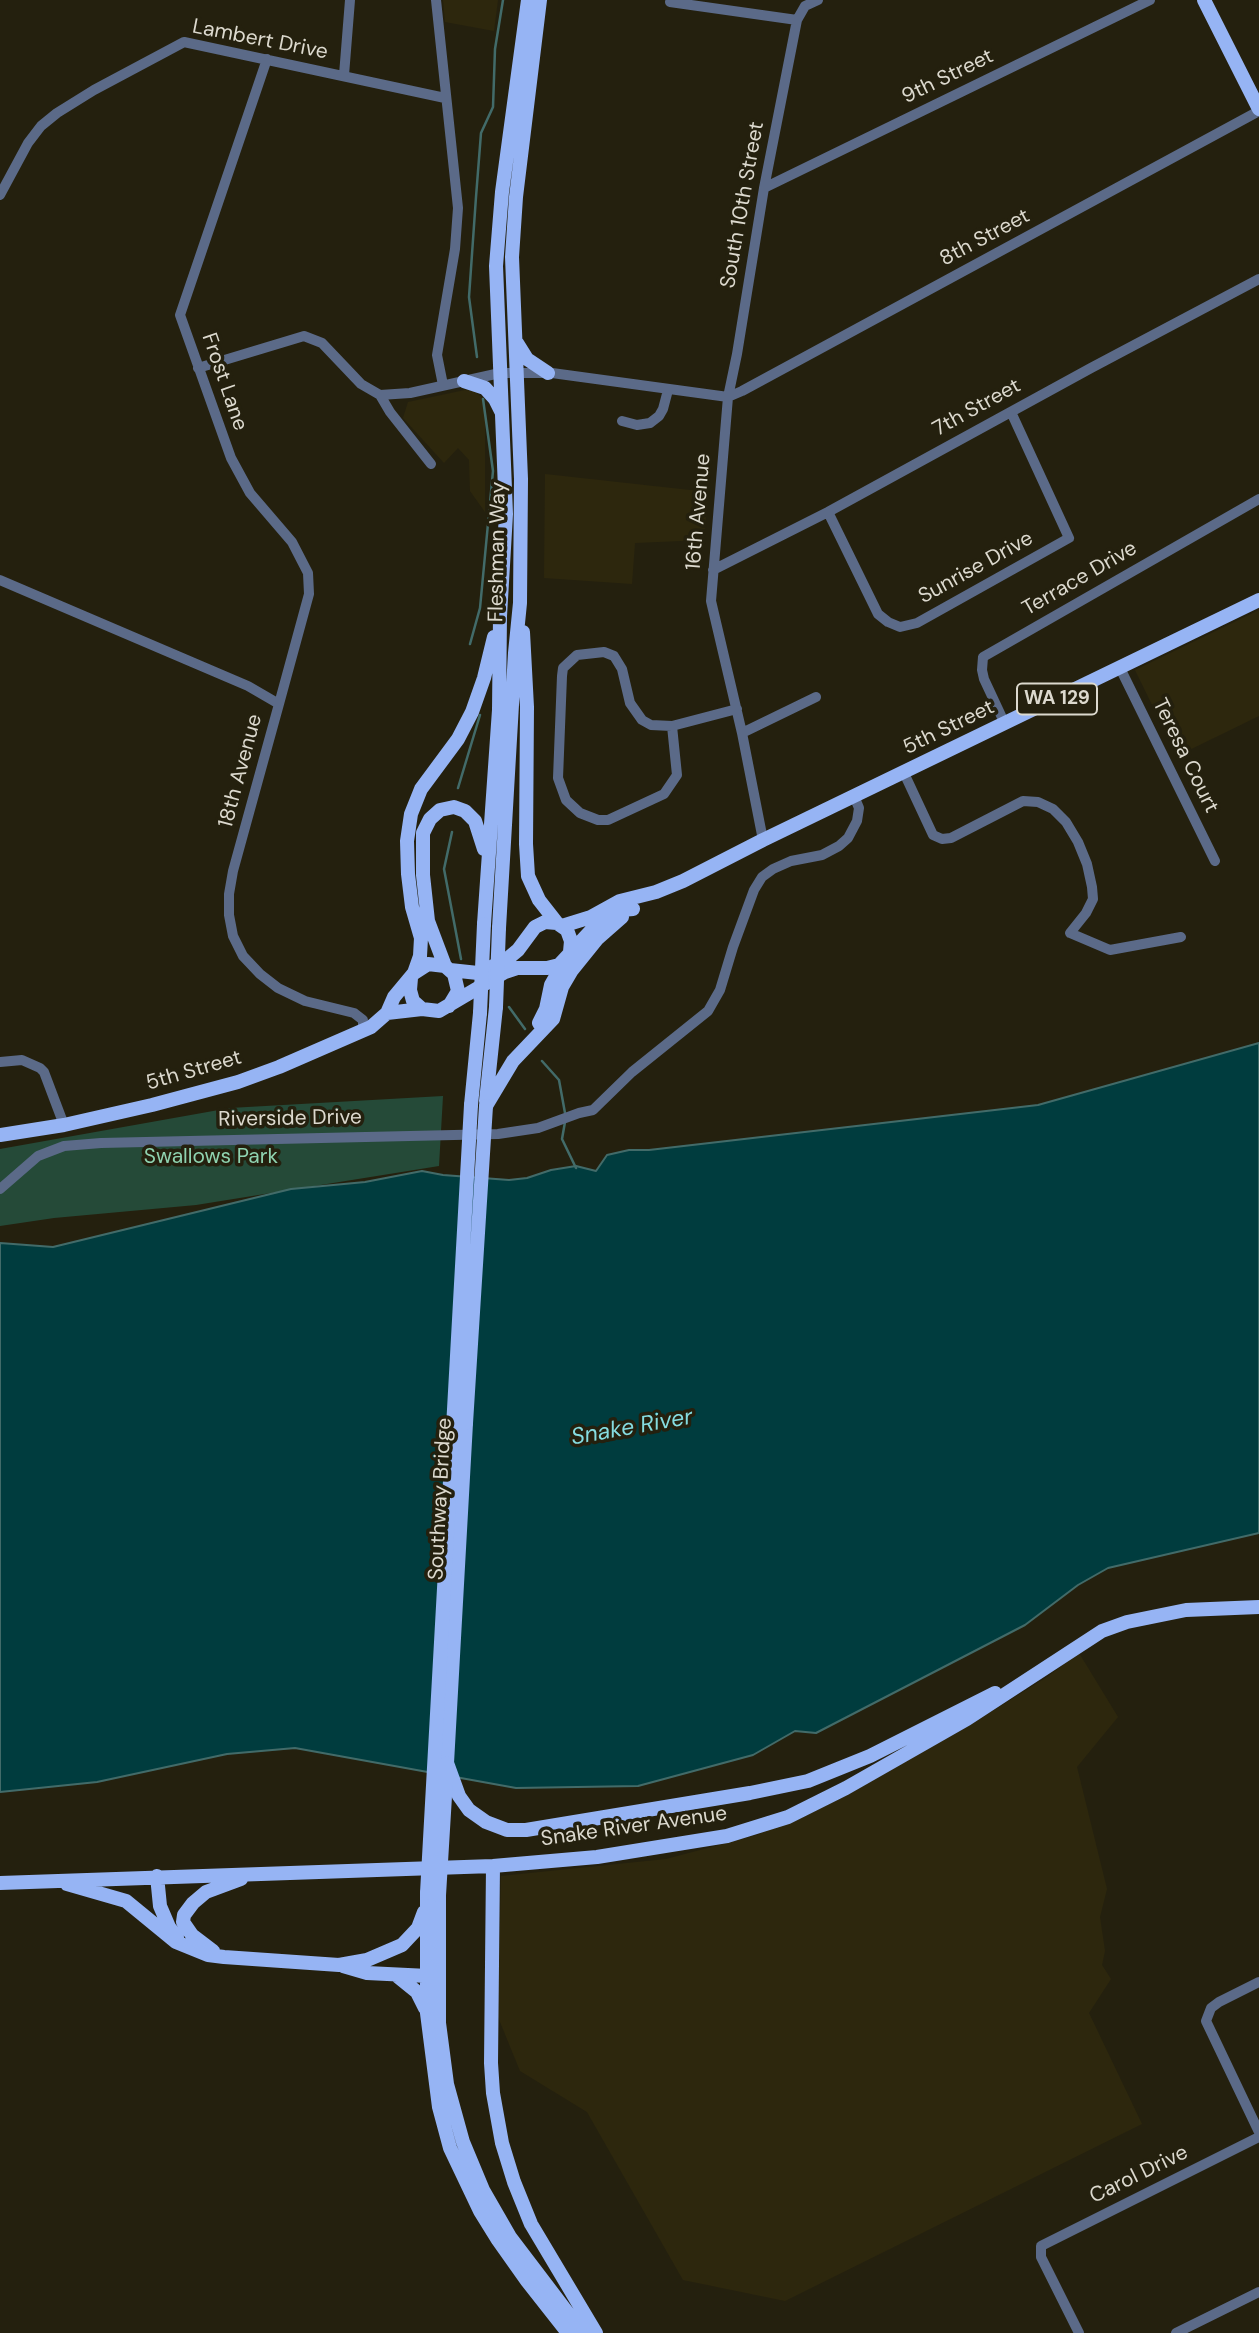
<!DOCTYPE html>
<style>
body{margin:0}
canvas{display:block;background:#24200e}
</style>
<canvas width="1259" height="2333"></canvas>
<script>
const context = document.querySelector('canvas').getContext('2d');
context.lineJoin = 'round';
function paint(path, color) { context.fillStyle = color; context.fill(path, 'evenodd'); }
const shape = rows => new Path2D(rows.map(r => 'M' + r).join(''));
function trace(path, color, width, dash) { context.strokeStyle = color; context.lineWidth = width; context.lineCap = dash ? 'butt' : 'round'; context.setLineDash(dash || []); context.stroke(path); }
function drawText(font, color, halo, rows, align = 'center') {
  context.font = font + ' "DM Sans",sans-serif'; context.lineWidth = 7; context.setLineDash([]); context.textBaseline = 'middle'; context.strokeStyle = halo; context.fillStyle = color; for (const [text, x, y, turn = 0] of rows) {
    context.save(); context.translate(x, y); context.rotate((+turn || 0) * Math.PI / 180); context.textAlign = isNaN(turn) ? turn : align; if (halo) context.strokeText(text, 0, 0); context.fillText(text, 0, 0); context.restore();
  }
}
paint(shape([
 [443,0,498,0,494,31,445,22],
 [465,390,474,391,485,400,485,512,470,491,469,460,458,448,444,463,403,418,408,402],
 [545,474,708,492,704,540,635,543,632,584,544,578],
 [1259,610,1259,716,1177,756,1135,670],
 [1079,1653,1118,1717,1077,1767,1107,1889,1100,1917,1105,1951,1102,1965,1111,1979,1089,2013,1142,2124,785,2301,683,2280,587,2112,520,2071,498,2017,501,1876,666,1859,757,1835,823,1805,962,1730,1047,1677]
]), '#2d270d');
paint(shape([
 [443,1096,439,1166,196,1205,54,1218,0,1226,0,1149,230,1108]
]), '#254a38');
const water = shape([
 [1259,1043,1259,1533,1108,1568,1078,1585,1025,1625,816,1733,795,1731,753,1755,638,1786,516,1788,295,1748,227,1754,97,1782,0,1792,0,1243,53,1247,291,1189,365,1182,422,1171,443,1175,509,1180,527,1178,551,1170,576,1166,596,1171,607,1155,629,1150,649,1150,1038,1105,1259,1043]
]);
paint(water, '#003c3e');
trace(water, '#426b69', 2);
trace(shape([
 [477,357,469,297,476,197,481,133,493,107,495,49,503,0],
 [470,644,480,608,493,471,483,399],
 [458,788,480,715],
 [452,832,444,869,461,959],
 [509,1007,525,1029],
 [542,1061,559,1080,565,1113],
 [565,1122,562,1139,576,1168]
]), '#426b69', 2.5);
trace(shape([
 [436,0,458,208,455,249,437,355,443,385],
 [670,2,797,20],
 [267,59,180,315,231,458,250,493,292,542,308,573,309,594,279,704],
 [344,75,350,0],
 [764,188,1150,0],
 [0,195,28,143,41,126,57,113,94,90,184,42,445,98],
 [198,368,304,336,322,343,361,384,380,395,410,393,500,373,552,373,728,397,742,391,1259,111],
 [380,395,390,412,431,464],
 [622,421,637,425,650,423,659,416,663,409,668,390],
 [828,512,878,614,888,622,900,627,917,623,1069,538,1011,412],
 [713,570,828,512,1091,368,1259,279],
 [0,580,248,686,279,704,233,871,229,894,229,915,233,936,243,956,260,974,278,988,305,1001,354,1013,363,1020,363,1032],
 [1120,668,1215,861],
 [1005,724,984,679,982,670,983,657,1259,499],
 [672,726,677,775,664,794,608,820,598,820,580,813,566,800,558,778,562,676,563,668,577,655,604,652,614,656,622,669,630,703,642,720,651,725,672,726,737,709],
 [742,733,816,697],
 [904,773,933,835,942,839,951,838,1023,801,1038,802,1053,809,1066,822,1078,842,1087,864,1092,887,1093,899,1086,913,1070,933,1110,950,1181,937],
 [763,840,742,733,711,601,728,397,737,354,764,188,797,20,805,6,818,0],
 [0,1062,22,1060,40,1068,44,1072,64,1125],
 [0,1189,38,1156,64,1146,101,1143,498,1134,538,1128,579,1113,593,1110,632,1072,708,1011,720,990,733,947,754,890,762,877,773,869,791,861,822,855,839,846,848,838,857,821,859,808,854,796],
 [1259,1982,1219,2002,1211,2008,1206,2021,1259,2132],
 [1079,2333,1041,2257,1041,2246,1259,2137],
 [1176,2333,1259,2292]
]), '#5b6a88', 10);
trace(shape([
 [1204,0,1259,109],
 [517,343,527,359,548,373],
 [464,381,485,388,495,399,501,411],
 [523,632,527,707,526,844,528,876,539,900,557,923],
 [484,924,499,710,500,616,506,514,496,266,502,192,528,0],
 [562,926,591,917,620,901,656,892,683,881,763,840,1259,600],
 [499,928,515,653,520,603,521,479,512,257,516,197,540,0],
 [445,966,428,921,423,875,423,833,430,819,440,810,454,807,465,811,475,821,484,849],
 [450,970,478,973,506,960,518,950,535,927,545,922,557,923,567,930,571,941,570,952],
 [414,973,420,956,421,938,412,907,408,874,407,841,411,814,421,789,458,739,472,712,484,678,494,637],
 [411,978,410,990,413,1001,422,1009,439,1011,505,972,517,968,547,968,559,965,599,922,622,910,633,909],
 [387,1013,422,1009],
 [539,1023,546,1009,551,985,564,962],
 [486,1101,496,1007],
 [471,1105,480,1013],
 [486,1106,513,1061,553,1019,562,987,572,970,597,939,622,917],
 [0,1135,64,1125,152,1105,238,1082,279,1067,371,1027,387,1013,394,997,414,973,428,964,445,966,454,974,458,991,449,1006],
 [466,1423,447,1763,459,1796,469,1810,486,1822,507,1830,526,1830,750,1793,808,1781,870,1756,995,1693],
 [493,1866,491,2063,493,2093,502,2143,514,2182,531,2224,596,2333],
 [157,1876,160,1906,169,1927,177,1937],
 [0,1883,493,1866,597,1857,727,1836,788,1817,846,1788,967,1719,1102,1631,1127,1622,1186,1610,1259,1607],
 [67,1884,126,1901,176,1942,208,1955,224,1957,339,1965,367,1960,402,1945,418,1928,424,1912],
 [427,1893,427,2013,439,2107,450,2148,480,2211,498,2240,527,2281,568,2333],
 [439,1895,439,2023,447,2084,463,2142,483,2190,510,2237,583,2333],
 [213,1951,192,1935,183,1922,184,1915,193,1903,206,1892,241,1879],
 [343,1966,367,1973,428,1976],
 [396,1975,417,1992,425,2008]
]), '#96b4f4', 14);
trace(shape([
 [496,1007,499,928],
 [480,1013,484,924],
 [466,1423,486,1106],
 [427,1893,471,1105],
 [439,1895,447,1763]
]), '#96b4f4', 14);
for (const [x, y, w] of [
 [1057,699,80]
]) { const box = new Path2D(); box.roundRect(x - w / 2, y - 15.5, w, 31, 5); context.fillStyle = '#24200e'; context.fill(box); trace(box, '#dcd9ce', 2); }
drawText('bold 19px', '#dcd9ce', null, [
 ["WA 129",1057,699]
]);
drawText('21px', '#dcd9ce', '#24200e', [
 ["Lambert Drive",260,40,11],
 ["9th Street",948,77,-26],
 ["South 10th Street",743,205,-80],
 ["8th Street",985,238,-28],
 ["Frost Lane",224,382,71],
 ["7th Street",977,408,-29],
 ["16th Avenue",699,512,-85],
 ["Fleshman Way",498,552,-89],
 ["Sunrise Drive",976,568,-29],
 ["Terrace Drive",1080,579,-30],
 ["5th Street",949,728,-26],
 ["Teresa Court",1185,756,64],
 ["18th Avenue",241,771,-75],
 ["5th Street",194,1071,-16],
 ["Riverside Drive",290,1119,-1],
 ["Southway Bridge",441,1499,-87],
 ["Snake River Avenue",634,1827,-8],
 ["Carol Drive",1139,2175,-26]
]);
drawText('21px', '#8fd3b0', '#24200e', [
 ["Swallows Park",211,1157]
]);
drawText('italic 23px', '#85dce0', '#24200e', [
 ["Snake River",632,1428,-10]
]);
</script>
